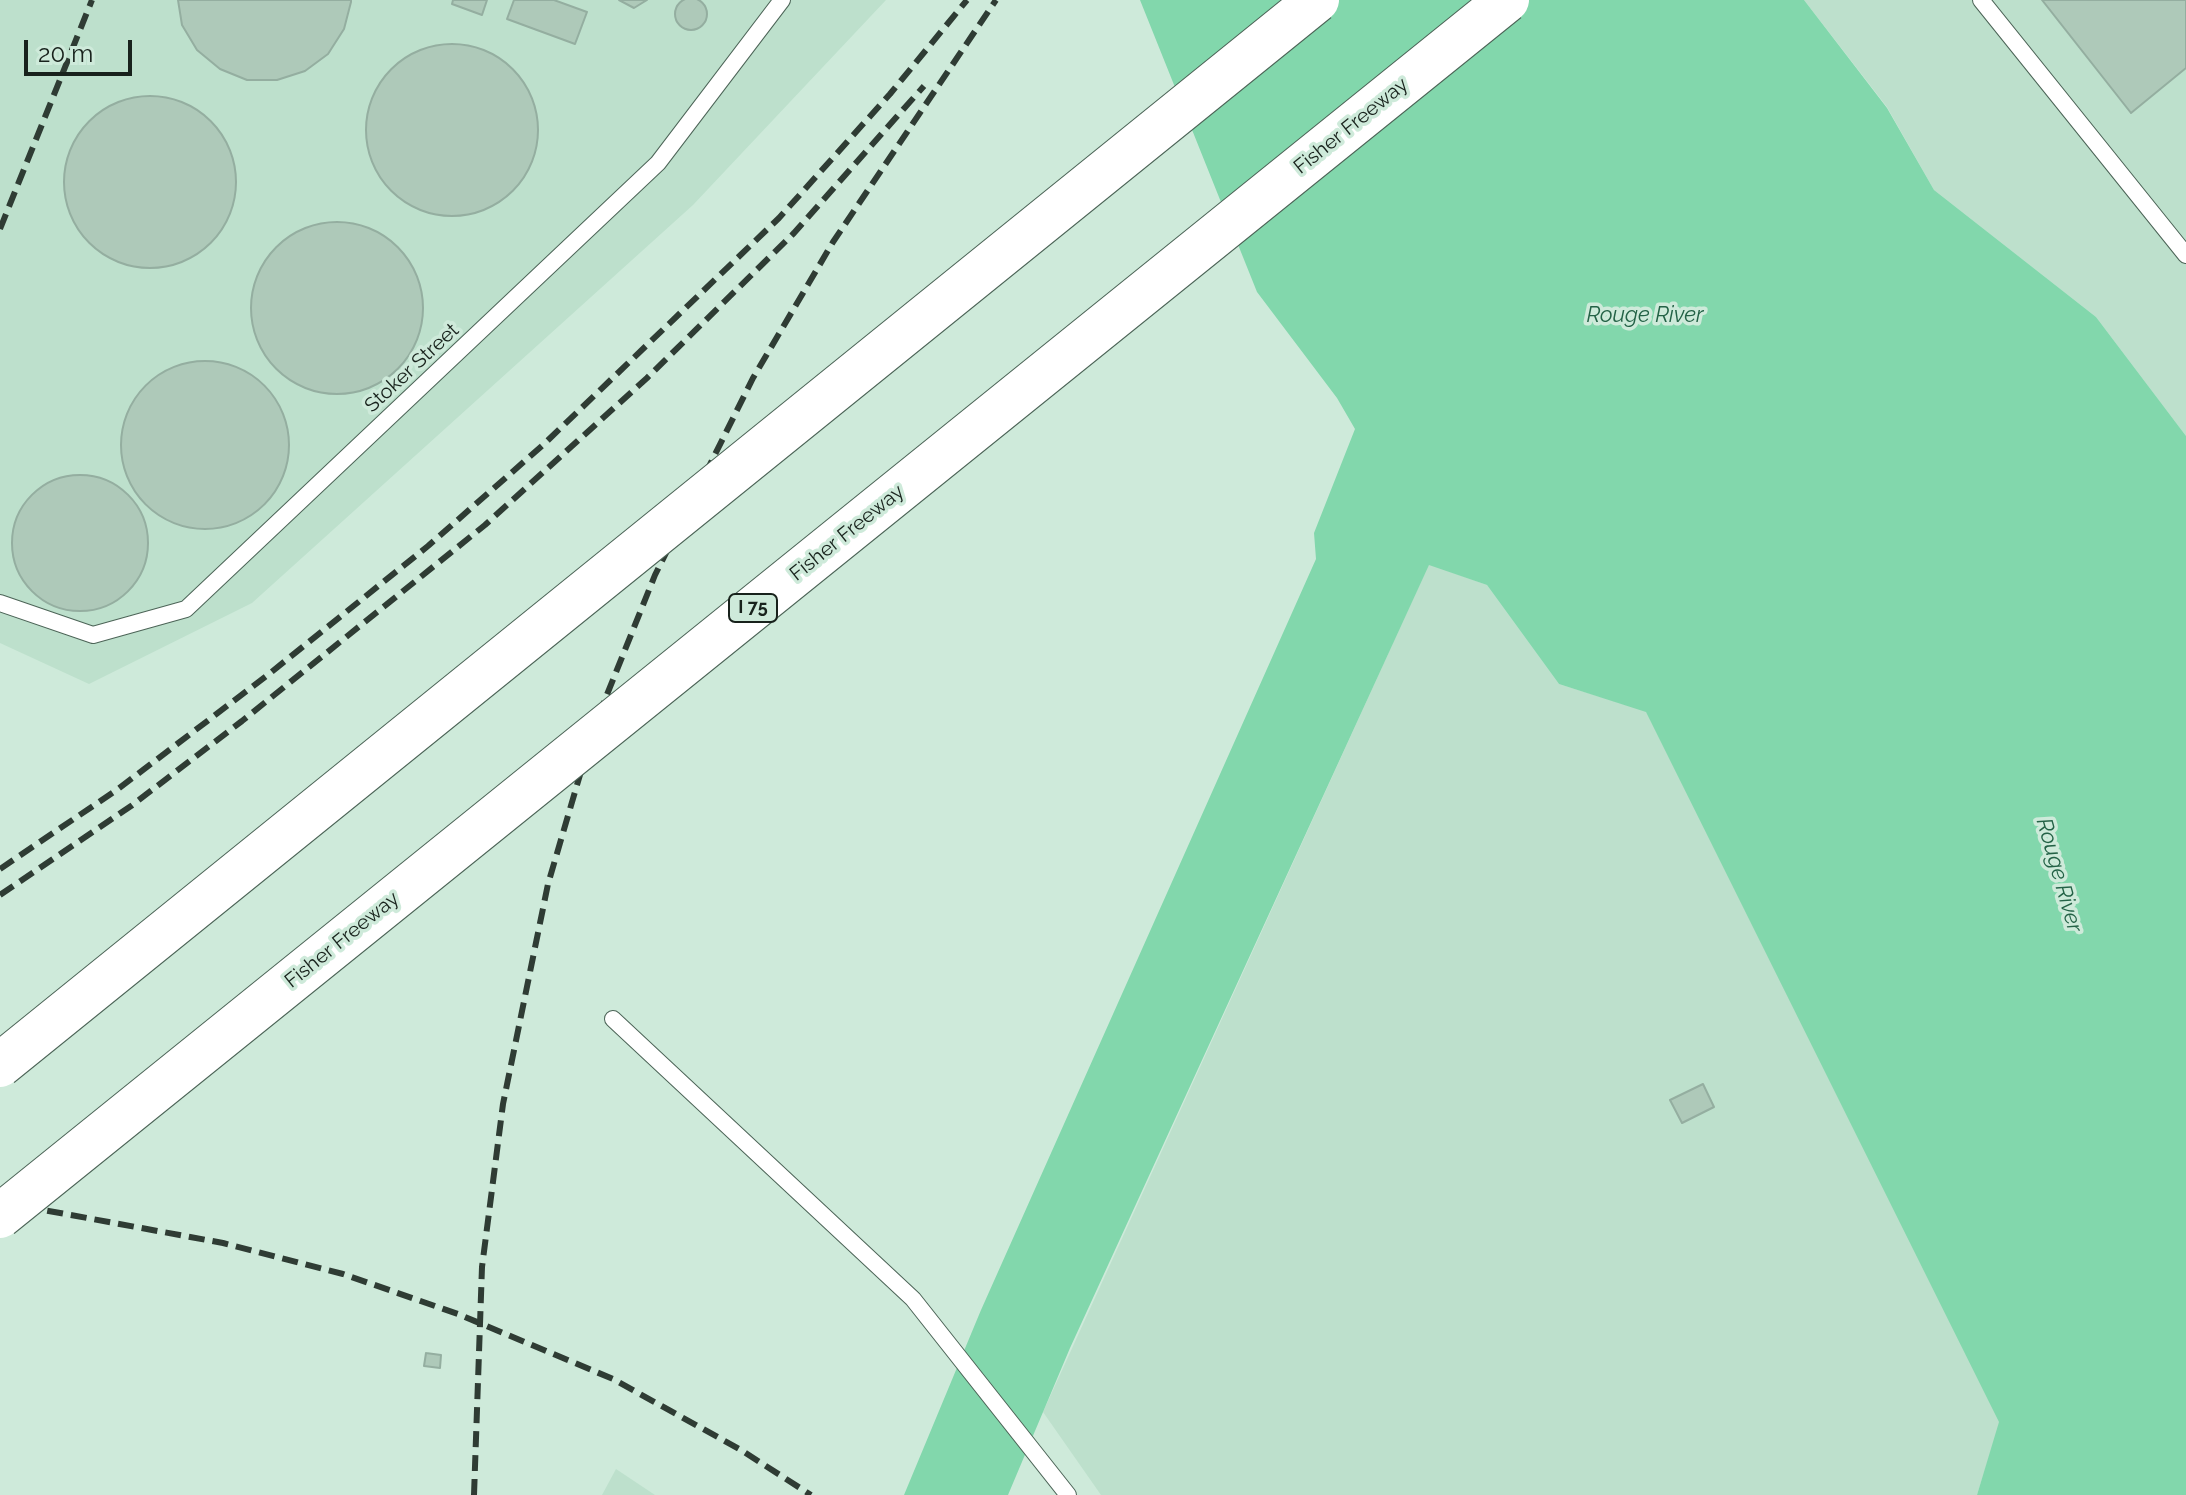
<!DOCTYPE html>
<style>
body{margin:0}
#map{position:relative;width:2186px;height:1495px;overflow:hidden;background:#ceeada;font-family:Raleway,sans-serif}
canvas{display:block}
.scale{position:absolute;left:24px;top:40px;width:108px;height:36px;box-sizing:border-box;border:4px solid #18221c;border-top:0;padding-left:10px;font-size:24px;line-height:28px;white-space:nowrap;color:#18221c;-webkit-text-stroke:6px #ceeada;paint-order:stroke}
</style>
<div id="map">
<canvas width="2186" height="1495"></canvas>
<div class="scale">20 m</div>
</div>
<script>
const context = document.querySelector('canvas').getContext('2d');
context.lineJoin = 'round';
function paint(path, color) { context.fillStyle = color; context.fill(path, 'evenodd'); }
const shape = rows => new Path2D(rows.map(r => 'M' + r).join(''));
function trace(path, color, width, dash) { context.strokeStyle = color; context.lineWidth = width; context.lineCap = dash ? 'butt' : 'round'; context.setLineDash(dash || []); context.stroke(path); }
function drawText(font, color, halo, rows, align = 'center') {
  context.font = font + ' Raleway,sans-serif'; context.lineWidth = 7; context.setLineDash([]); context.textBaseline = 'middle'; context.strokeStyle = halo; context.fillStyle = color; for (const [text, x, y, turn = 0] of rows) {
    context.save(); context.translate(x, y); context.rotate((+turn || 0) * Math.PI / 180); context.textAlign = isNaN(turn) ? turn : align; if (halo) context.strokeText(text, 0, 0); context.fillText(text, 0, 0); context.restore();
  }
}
paint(shape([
 [0,0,886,0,693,205,252,603,89,684,0,643],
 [1804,0,2186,0,2186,436,2096,317,1934,190,1887,107],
 [1429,564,1487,585,1559,684,1646,711,2000,1422,1977,1495,1101,1495,1043,1412],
 [616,1469,655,1495,602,1495]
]), '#bde0cc');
paint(shape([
 [1140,0,1804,0,1887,108,1934,190,2096,317,2186,436,2186,1495,1977,1495,1999,1422,1646,712,1559,684,1487,585,1429,565,1070,1348,1008,1495,904,1495,981,1310,1316,559,1314,533,1355,429,1337,398,1257,292]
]), '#82d7ac');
const building = shape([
 '675 14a16 16 0 1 1 32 0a16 16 0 1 1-32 0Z',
 [178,0,351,0,351,2,344,29,328,54,305,71,277,80,247,80,220,69,197,50,182,25,178,0],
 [453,0,487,0,482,15,452,4,453,0],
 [514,0,554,0,587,12,575,44,507,19,514,0],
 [619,0,647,0,634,8,619,0],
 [2042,0,2186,0,2186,68,2131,113,2042,0],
 '366 130a86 86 0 1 1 172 0a86 86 0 1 1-172 0Z',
 '64 182a86 86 0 1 1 172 0a86 86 0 1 1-172 0Z',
 '251 308a86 86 0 1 1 172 0a86 86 0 1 1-172 0Z',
 '121 445a84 84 0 1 1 168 0a84 84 0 1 1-168 0Z',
 '12 543a68 68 0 1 1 136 0a68 68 0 1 1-136 0Z',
 [1703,1084,1714,1107,1682,1123,1670,1100,1703,1084],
 [426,1353,441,1355,440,1368,424,1366,426,1353]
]);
paint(building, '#aec9b9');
trace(building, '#94aea0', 2);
const lane = shape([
 [1981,0,2186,255],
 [0,603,93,635,186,609,658,163,782,0],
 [613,1019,913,1299,1068,1495]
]);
trace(lane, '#4c6457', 18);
trace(lane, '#fff', 16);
trace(shape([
 [0,229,92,0],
 [0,869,118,789,269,674,428,546,543,445,779,218,890,94,967,0],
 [0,895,131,806,242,721,485,525,647,378,794,233,924,86],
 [0,1202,223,1243,343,1274,458,1314,613,1379,741,1450,811,1495],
 [474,1495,482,1267,503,1104,548,884,594,727,655,575,753,378,833,242,996,0]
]), '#2f3c34', 6, [16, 8]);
const highwayBridge = shape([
 [0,1065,1317,0],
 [0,1216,1507,0]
]);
trace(highwayBridge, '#4c6457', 46, []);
trace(highwayBridge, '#fff', 44);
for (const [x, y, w] of [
 [753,608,48]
]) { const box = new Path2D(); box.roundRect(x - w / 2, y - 14, w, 28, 6); context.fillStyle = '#ceeada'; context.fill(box); trace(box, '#18221c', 2); }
drawText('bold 18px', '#18221c', null, [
 ["I 75",753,608]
]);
drawText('20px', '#18221c', '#ceeada', [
 ["Fisher Freeway",1351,126,-39],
 ["Stoker Street",412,368,-43],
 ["Fisher Freeway",847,533,-39],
 ["Fisher Freeway",342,940,-39]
]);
drawText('italic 22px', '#236246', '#ceeada', [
 ["Rouge River",1645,315],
 ["Rouge River",2059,875,74]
]);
</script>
